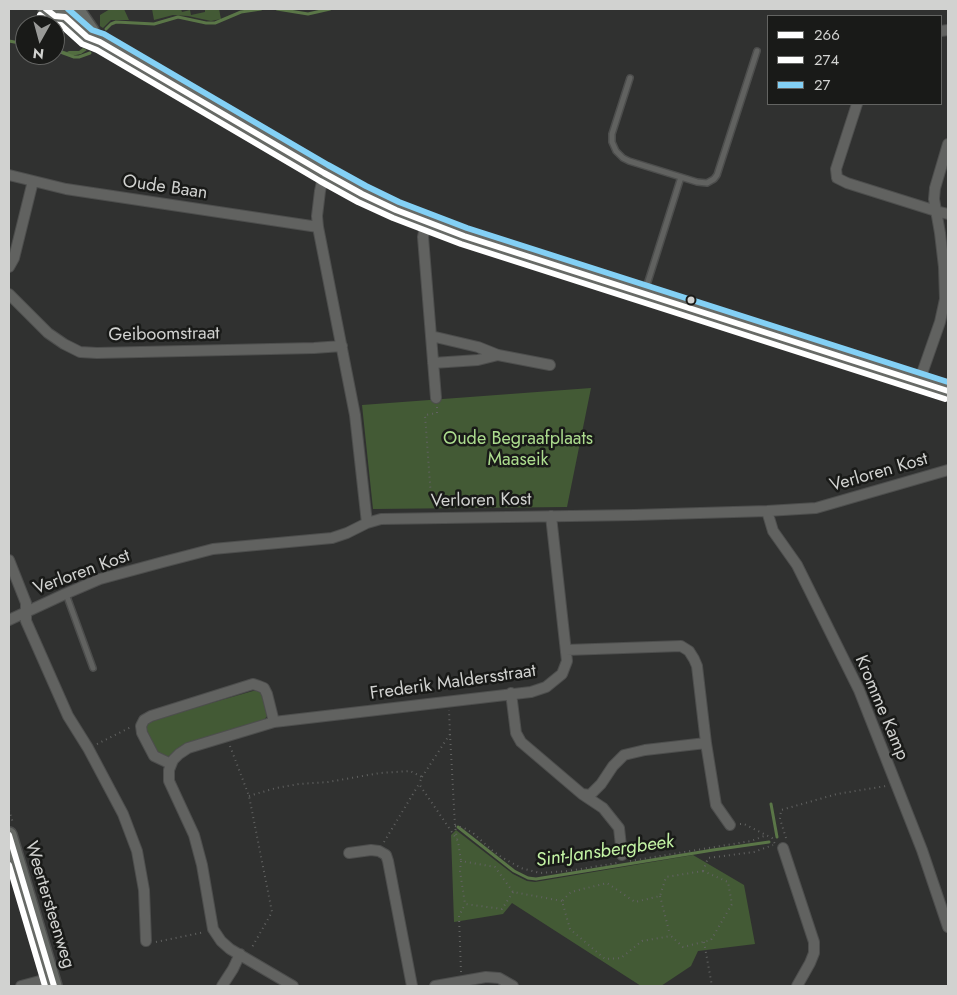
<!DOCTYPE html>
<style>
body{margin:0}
#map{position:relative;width:957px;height:995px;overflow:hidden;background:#303130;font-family:Jost,sans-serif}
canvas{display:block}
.frame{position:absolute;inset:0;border:10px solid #d1d2d0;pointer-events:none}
.legend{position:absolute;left:767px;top:15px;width:175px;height:90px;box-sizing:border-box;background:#191a18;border:1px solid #636462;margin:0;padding:6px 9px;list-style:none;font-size:15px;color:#d1d2d0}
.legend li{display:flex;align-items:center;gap:10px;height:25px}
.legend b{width:25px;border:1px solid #636462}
.north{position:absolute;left:15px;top:15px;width:50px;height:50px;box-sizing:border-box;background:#191a18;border:1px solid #636462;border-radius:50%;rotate:187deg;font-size:14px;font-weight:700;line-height:20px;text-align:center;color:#d1d2d0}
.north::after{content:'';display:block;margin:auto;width:18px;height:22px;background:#999a98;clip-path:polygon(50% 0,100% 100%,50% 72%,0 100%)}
</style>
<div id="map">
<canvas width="957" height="995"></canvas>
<div class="frame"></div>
<ul class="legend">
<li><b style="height:6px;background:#fff"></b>266</li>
<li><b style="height:6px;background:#fff"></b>274</li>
<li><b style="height:6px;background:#83d0f5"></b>27</li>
</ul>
<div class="north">N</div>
</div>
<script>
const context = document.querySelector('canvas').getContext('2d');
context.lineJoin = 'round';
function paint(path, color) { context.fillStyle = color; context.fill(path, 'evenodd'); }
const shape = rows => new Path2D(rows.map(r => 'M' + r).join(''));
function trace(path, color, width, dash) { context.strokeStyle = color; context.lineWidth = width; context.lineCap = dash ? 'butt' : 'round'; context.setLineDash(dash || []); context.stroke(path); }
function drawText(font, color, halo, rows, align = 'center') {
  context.font = font + ' Jost,sans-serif'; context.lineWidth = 5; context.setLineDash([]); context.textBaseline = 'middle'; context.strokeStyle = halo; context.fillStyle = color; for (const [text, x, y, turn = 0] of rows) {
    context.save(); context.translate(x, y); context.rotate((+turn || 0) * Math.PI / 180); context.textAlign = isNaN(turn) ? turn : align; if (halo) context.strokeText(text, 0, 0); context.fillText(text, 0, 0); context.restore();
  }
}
paint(shape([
 [110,9,119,9,120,10,124,9,129,20,111,20,103,28,100,26,100,15],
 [152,9,181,9,182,12,190,10,191,15,205,12,205,9,219,9,221,19,211,21,188,16,173,15,154,20],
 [591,388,567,507,373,509,362,405],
 [253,691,259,691,262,694,268,709,267,716,264,720,256,724,183,745,169,756,163,756,158,753,146,732,146,725,155,719],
 [456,830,513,874,527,881,535,882,693,855,744,885,755,944,698,951,691,966,661,986,641,986,512,903,503,914,454,922,451,835]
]), '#435a35');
paint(shape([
 [55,48,67,52,69,51,79,51,83,48,87,50,81,54,71,56,55,51]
]), '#526d40');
trace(shape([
 [277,9,308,14,330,9],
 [106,29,111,24,116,22,154,24,178,17,206,23,215,23,241,12,261,9],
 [9,41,25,44],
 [55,50,74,57,79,57,90,53],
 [771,804,777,837],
 [458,827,514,871,528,878,536,879,713,850,769,842]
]), '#5a7647', 3);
const service = shape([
 [630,78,612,134,612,142,616,151,623,158,629,161,697,182,707,183,714,179,717,175,757,51],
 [645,291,681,177],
 [66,594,93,668]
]);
const minor = shape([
 [941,31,948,30],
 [857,104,836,169,837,178,847,183,936,211,948,214],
 [324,173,320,191,317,216,318,227,355,415,367,523],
 [9,175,66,189,318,227],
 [426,222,423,237,436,398],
 [9,267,14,258,33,181],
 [9,294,48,333,64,344,80,352,97,353,314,348,342,346],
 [431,336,478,347,498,355,550,365],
 [433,363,478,360,498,355],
 [919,382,940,322,945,299,944,267,940,233,934,199,935,188,948,144],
 [767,511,773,531,797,565,859,690,922,850,948,927],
 [9,560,26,603,26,621,68,716,88,748,123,814,137,851,144,890,146,941],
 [9,620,65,594,100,579,163,562,213,549,332,538,347,533,367,523,381,519,634,515,767,511,816,508,948,470],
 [566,650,681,646,689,651,694,659,697,666,706,743,716,805,730,825],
 [511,693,516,733,521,742,582,794,590,795,601,784,613,766,624,755,645,750,706,743],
 [171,764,154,756,142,733,141,726,144,720,151,716,253,684,259,686,264,688,267,694,274,722],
 [582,794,603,808,619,828,622,855],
 [783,848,814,942,814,953,810,963,797,986],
 [349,853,371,850,379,851,386,855,388,861,412,986],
 [21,986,51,978],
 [222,986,233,969,240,954],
 [293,986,230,949,221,941,213,929,202,865,194,835,169,781,169,770,173,760,179,754,188,748,274,722,531,692,546,687,562,674,567,661,551,516],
 [435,986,486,977,499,978,513,986]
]);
const secondary = shape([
 [46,9,52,15,59,17,65,17,74,12],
 [76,9,91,31],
 [65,17,87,37,95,41,100,42,324,173,362,194,396,210,464,236,948,391],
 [9,835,54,986]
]);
trace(service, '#4d4e4d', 8);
trace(minor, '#4d4e4d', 12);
trace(secondary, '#4d4e4d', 18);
trace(shape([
 [437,407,437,413,425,415,431,497,438,497,440,499,441,508],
 [450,734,455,826,457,839],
 [97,744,131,727],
 [230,746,249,796,272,912,251,949],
 [422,777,450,734,449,710],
 [249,796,276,788,299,784,328,782,380,773,410,771,422,777,419,784],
 [9,810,13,823],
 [740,824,744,824,772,838,775,844],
 [455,826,464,828,473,833,494,852,503,858,521,868,540,873,568,871,617,863],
 [786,838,780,819,781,810,837,794,886,786],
 [384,842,419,784,458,841,461,861],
 [630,861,751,841,767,835],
 [703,871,728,882,732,904,711,940,683,947,671,936,642,941,621,958,605,959,570,929,562,901,571,892,607,883,635,902,660,896,666,877,703,871],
 [703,871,708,858,754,852,773,845],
 [513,892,502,909,465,904,460,871,461,861,495,867,513,892,562,901],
 [660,896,670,935],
 [156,942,205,932],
 [704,942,712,986],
 [461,972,459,916,465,904]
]), '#616261', 2, [1, 4]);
trace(service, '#616260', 5);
trace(minor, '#616260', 10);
trace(secondary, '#676a66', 15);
trace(shape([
 [46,9,55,16,65,17,87,37,100,42,324,173,362,194,396,210,464,236,948,391],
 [9,835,54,986]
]), '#fff', 6);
trace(shape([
 [40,15,51,24,61,25,82,44,97,50,320,181,358,202,393,218,461,244,945,399],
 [9,865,45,986]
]), '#fff', 6);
trace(shape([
 [68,9,92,30,104,34,328,165,366,186,399,202,467,228,948,382]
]), '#83d0f5', 6);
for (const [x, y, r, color] of [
 [691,300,4.5,"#d1d2d0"]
]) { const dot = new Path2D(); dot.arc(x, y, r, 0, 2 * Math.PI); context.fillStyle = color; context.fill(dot); trace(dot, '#191a18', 2); }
drawText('18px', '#d1d2d0', '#191a18', [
 ["Oude Baan",165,188,8],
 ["Geiboomstraat",164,335,-1],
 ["Verloren Kost",879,473,-16],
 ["Verloren Kost",481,501,-1],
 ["Verloren Kost",82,573,-20],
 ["Frederik Maldersstraat",453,683,-8],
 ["Kromme Kamp",881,708,67],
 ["Weertersteenweg",49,905,73]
]);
drawText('18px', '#acdc8e', '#191a18', [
 ["Oude Begraafplaats",518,440],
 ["Maaseik",518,461]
]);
drawText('italic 19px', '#c3f3a4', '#191a18', [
 ["Sint-Jansbergbeek",605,852,-8]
]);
</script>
